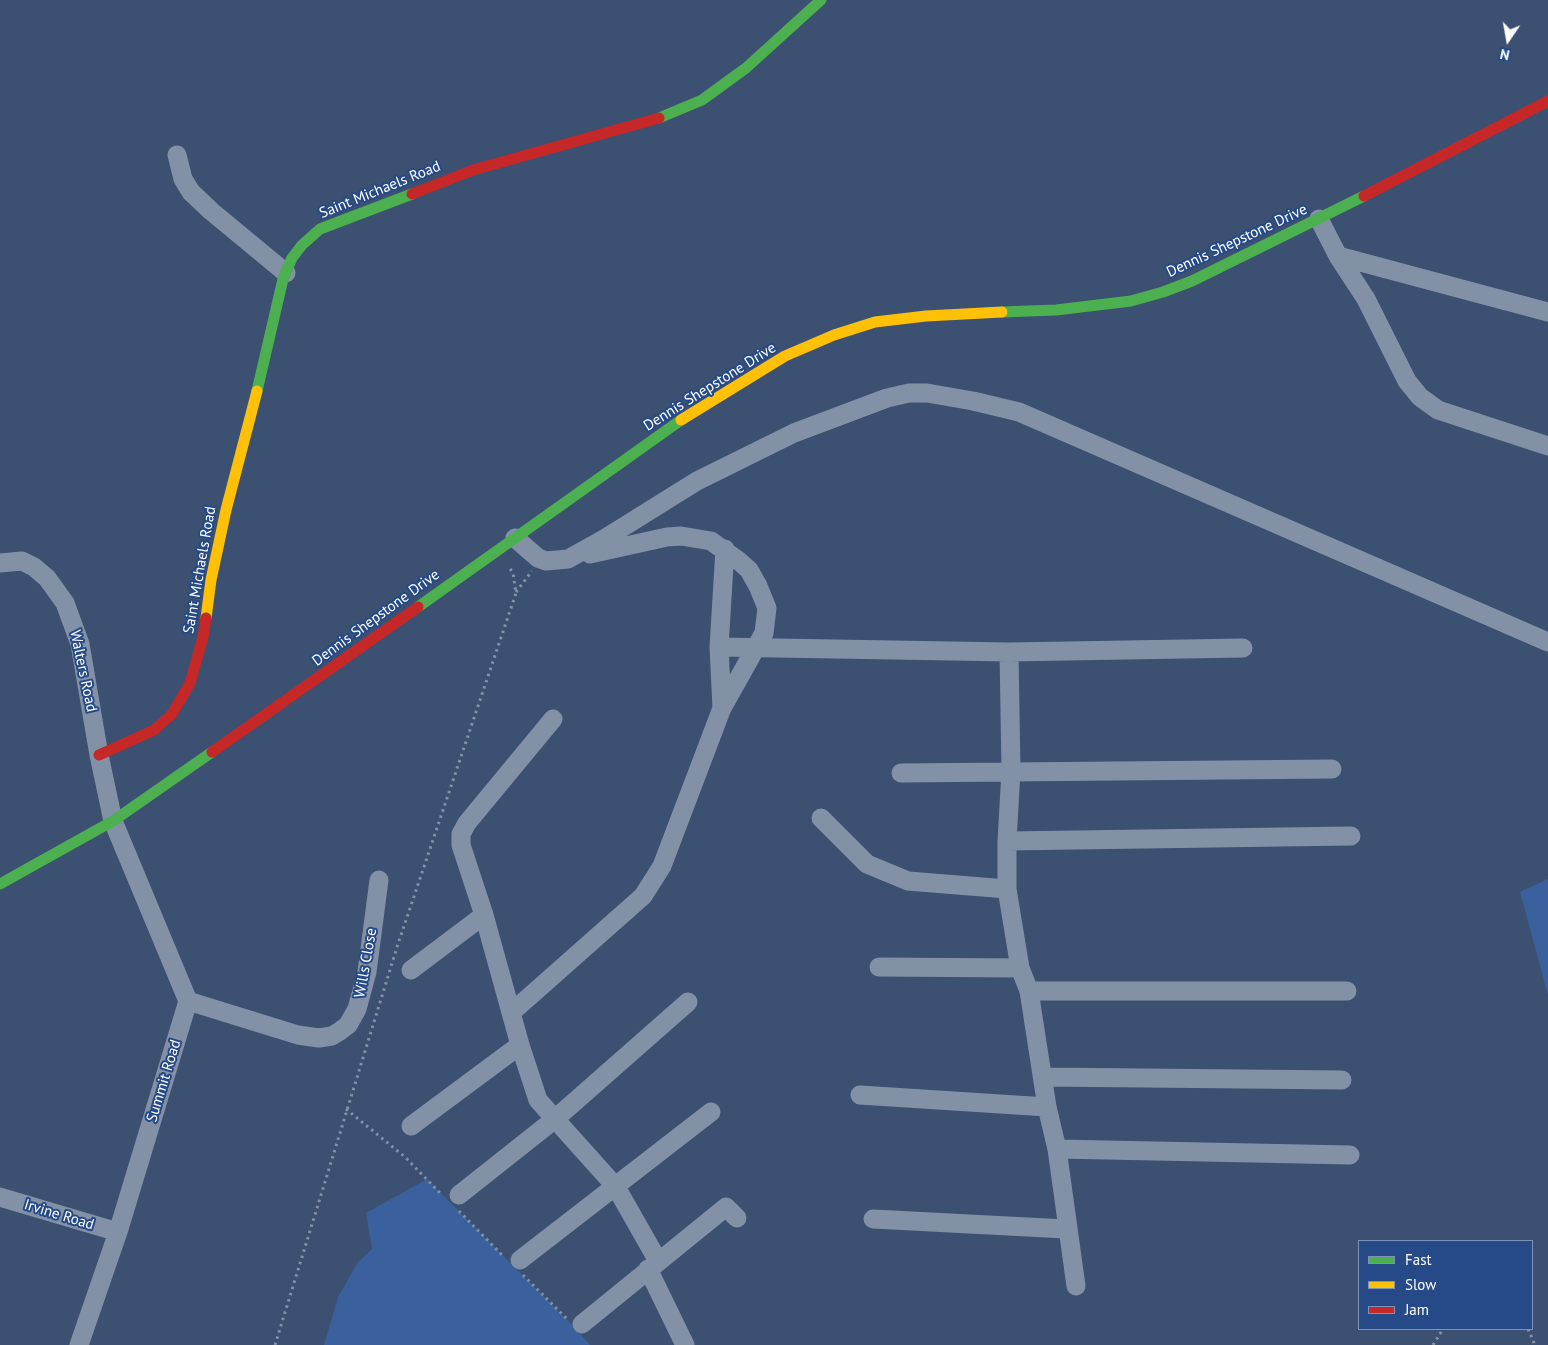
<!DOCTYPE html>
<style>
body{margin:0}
#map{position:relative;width:1548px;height:1345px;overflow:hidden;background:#3c5071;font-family:"PT Sans",sans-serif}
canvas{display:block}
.legend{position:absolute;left:1358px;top:1240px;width:175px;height:90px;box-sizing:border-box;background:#264a87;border:1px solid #7d92b7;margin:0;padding:6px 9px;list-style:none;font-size:15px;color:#fff}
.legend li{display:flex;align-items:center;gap:10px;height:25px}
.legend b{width:25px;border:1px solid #7d92b7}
.north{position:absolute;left:1483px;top:15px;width:50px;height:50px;-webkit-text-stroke:4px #264a87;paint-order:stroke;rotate:192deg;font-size:14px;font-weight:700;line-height:20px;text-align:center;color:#fff}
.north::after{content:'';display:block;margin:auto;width:18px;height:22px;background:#fff;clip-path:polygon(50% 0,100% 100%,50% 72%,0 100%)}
</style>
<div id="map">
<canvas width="1548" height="1345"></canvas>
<ul class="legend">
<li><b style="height:6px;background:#4caf50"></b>Fast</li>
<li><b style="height:6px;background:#ffc107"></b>Slow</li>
<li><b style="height:6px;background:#c62828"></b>Jam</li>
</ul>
<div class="north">N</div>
</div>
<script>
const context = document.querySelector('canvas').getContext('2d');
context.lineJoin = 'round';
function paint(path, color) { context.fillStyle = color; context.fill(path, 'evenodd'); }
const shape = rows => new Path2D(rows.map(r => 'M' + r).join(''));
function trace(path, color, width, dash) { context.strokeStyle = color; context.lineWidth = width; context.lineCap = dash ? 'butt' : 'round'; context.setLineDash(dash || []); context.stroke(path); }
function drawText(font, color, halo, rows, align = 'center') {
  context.font = font + ' "PT Sans",sans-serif'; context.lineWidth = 4; context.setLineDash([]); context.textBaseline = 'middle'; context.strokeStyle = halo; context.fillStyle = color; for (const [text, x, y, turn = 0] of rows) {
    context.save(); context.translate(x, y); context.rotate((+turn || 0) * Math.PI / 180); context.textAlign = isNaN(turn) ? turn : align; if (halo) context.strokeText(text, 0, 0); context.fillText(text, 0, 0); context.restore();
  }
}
paint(shape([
 [1548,879,1548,995,1520,892],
 [427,1179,578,1331,590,1345,324,1345,338,1297,358,1262,372,1249,366,1213]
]), '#3a609d');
trace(shape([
 [516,592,532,571],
 [346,1109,405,1157,442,1195],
 [459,1211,504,1257],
 [523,1275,568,1320],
 [1528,1329,1535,1345],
 [275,1345,397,947,516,593,513,573,509,567],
 [1433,1345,1443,1329]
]), '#8391a7', 3, [2.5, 4]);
trace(shape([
 [177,155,183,179,191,192,211,211,286,273],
 [1319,219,1338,256,1366,299,1407,381,1420,397,1438,410,1548,446],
 [1338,256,1548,312],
 [515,538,538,558,546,561,568,559,604,539,697,481,794,433,887,398,909,393,927,393,973,401,1019,412,1548,642],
 [0,563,22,561,34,567,47,578,65,603,80,644,99,755,113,821,188,1001,118,1232,79,1345],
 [719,647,1009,652,1243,648],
 [1009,652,1011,771,1007,841,1007,889,1020,968,1029,991,1047,1107,1057,1149,1076,1286],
 [722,708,719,647,725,549],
 [553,719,467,823,461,834,461,845,484,915,520,1045,538,1100,616,1187,658,1261],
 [901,773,1332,769],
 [821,818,867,864,908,881,1007,889],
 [1007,841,1351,836],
 [879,967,1020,968],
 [411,970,484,915],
 [1029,991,1347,991],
 [188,1001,298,1035,319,1038,332,1036,340,1031,348,1025,357,1009,367,972,379,880],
 [512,1012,643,896,662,866,722,708,764,633,767,608,758,586,749,570,739,561,711,541,681,536,667,537,590,554],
 [1044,1077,1342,1080],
 [860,1095,1047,1107],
 [411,1126,520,1045],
 [1057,1149,1350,1155],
 [459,1195,555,1119,688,1002],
 [0,1197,118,1232],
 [873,1219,1066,1229],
 [520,1260,711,1112],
 [648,1269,685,1345],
 [582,1324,726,1207,737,1218]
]), '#8391a7', 19);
trace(shape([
 [659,118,702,100,746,68,821,0],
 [1002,312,1056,310,1131,301,1163,292,1192,281,1364,196],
 [257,391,283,279,292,258,302,245,320,229,412,194],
 [418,607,681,420],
 [0,884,113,821,212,752]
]), '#4caf50', 11);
trace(shape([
 [681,420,785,356,834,335,875,322,926,316,1002,312],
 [206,618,211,580,226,510,257,391]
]), '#ffc107', 11);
trace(shape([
 [412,194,473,170,659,118],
 [1364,196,1548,101],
 [212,752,418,607],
 [99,755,154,730,172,714,190,683,203,637,206,618]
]), '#c62828', 11);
drawText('15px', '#fff', '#264a87', [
 ["Saint Michaels Road",380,190,-22],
 ["Dennis Shepstone Drive",1237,241,-25],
 ["Dennis Shepstone Drive",710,387,-32],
 ["Saint Michaels Road",200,570,-80],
 ["Dennis Shepstone Drive",376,618,-36],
 ["Walters Road",83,671,78],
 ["Wills Close",366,963,-80],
 ["Summit Road",164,1081,-73],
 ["Irvine Road",59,1215,17]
]);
</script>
